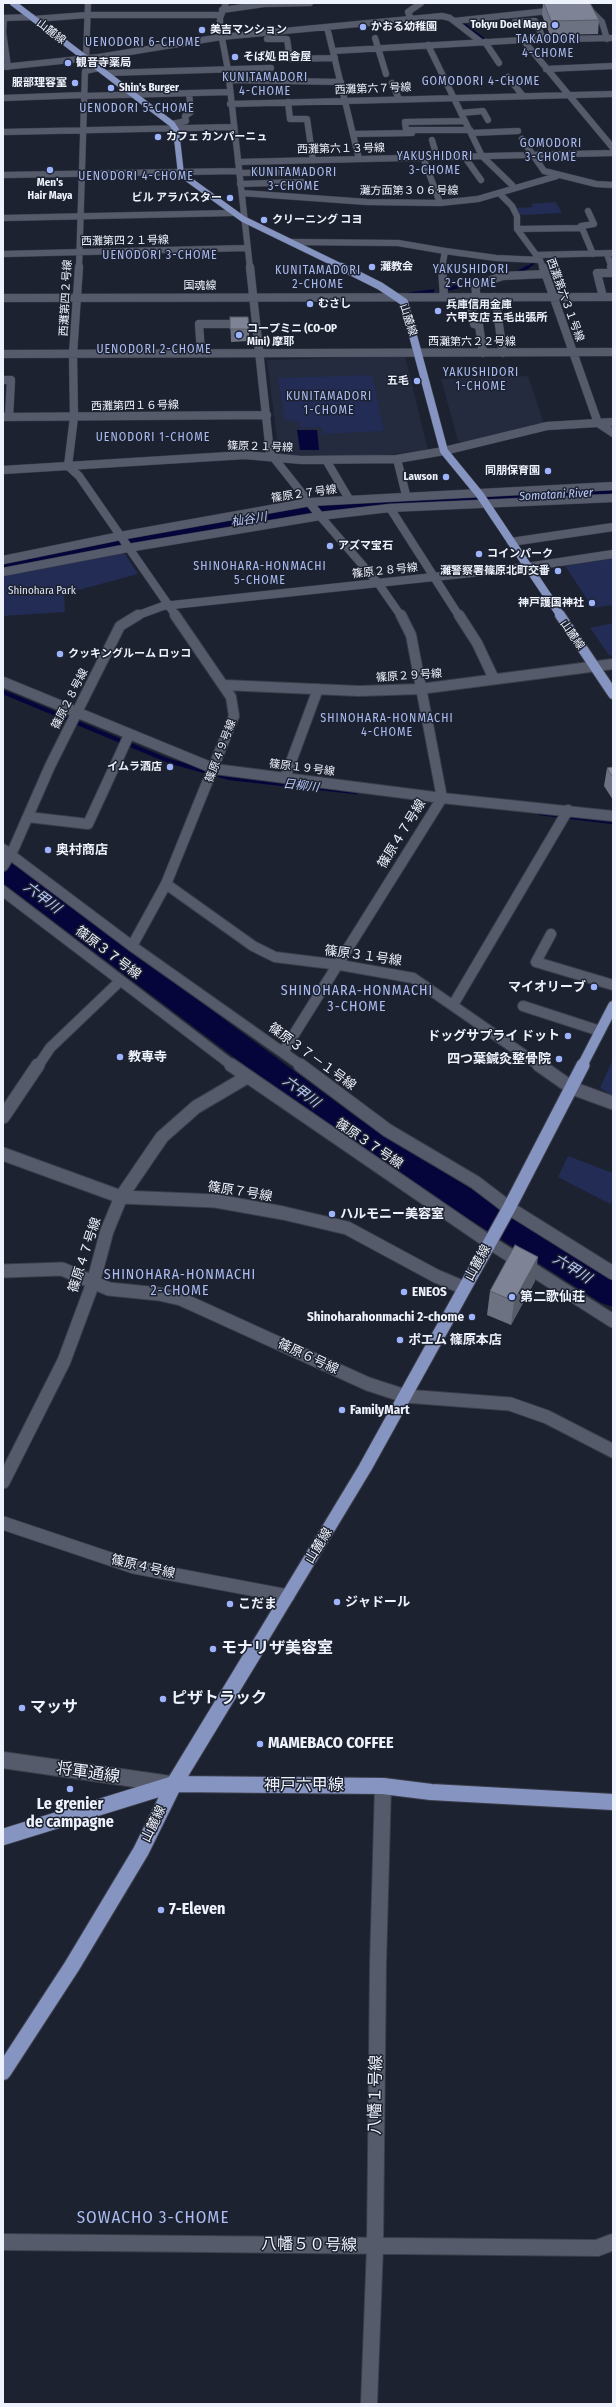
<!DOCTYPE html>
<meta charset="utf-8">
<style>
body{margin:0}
#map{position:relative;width:616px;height:2407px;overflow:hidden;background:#1d2230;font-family:"Fira Sans Condensed",sans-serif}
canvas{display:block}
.frame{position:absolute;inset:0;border:4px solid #eef2fc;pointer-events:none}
</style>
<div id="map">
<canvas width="616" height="2407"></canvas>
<div class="frame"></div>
</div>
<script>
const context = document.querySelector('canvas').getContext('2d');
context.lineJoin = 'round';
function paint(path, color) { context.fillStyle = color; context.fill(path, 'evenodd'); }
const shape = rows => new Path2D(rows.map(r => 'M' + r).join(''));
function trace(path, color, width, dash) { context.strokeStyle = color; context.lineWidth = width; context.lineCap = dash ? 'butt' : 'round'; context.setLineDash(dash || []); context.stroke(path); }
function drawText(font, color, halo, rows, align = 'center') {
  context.font = font + ' "Fira Sans Condensed","Noto Sans JP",sans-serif'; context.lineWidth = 3; context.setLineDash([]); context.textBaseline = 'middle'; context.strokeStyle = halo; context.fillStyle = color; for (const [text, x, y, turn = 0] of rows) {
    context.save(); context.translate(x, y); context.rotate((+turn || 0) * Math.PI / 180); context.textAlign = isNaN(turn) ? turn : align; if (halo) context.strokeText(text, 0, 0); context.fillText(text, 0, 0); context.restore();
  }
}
paint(shape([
 [405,356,428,450,367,457,279,455,267,360],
 [528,376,544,424,464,443,458,441,441,379]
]), '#242b3f');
paint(shape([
 [556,202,562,213,521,215,517,208,533,207,531,204],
 [372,375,384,431,323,434,321,427,300,428,299,422,285,420,278,378],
 [118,552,125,554,138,574,64,594,65,612,3,616,3,575,27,572],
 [613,558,613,605,593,608,565,566],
 [613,623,613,656,609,655,590,628],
 [613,1059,613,1096,600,1088],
 [568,1156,613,1173,613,1199,610,1204,558,1177]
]), '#222c54');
paint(shape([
 [297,430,317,430,319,450,300,450]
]), '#06053b');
trace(shape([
 [461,22,489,43],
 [527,268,534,263]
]), '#06053b', 2.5);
trace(shape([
 [516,273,528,267],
 [446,289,472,284,499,275],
 [410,294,433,291]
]), '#06053b', 3.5);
trace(shape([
 [3,692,169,761,230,778,356,792],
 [540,813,613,822]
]), '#06053b', 4.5);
paint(shape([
 [613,485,613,499,330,514,138,545,3,574,3,560,138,531,240,513,330,500,613,485],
 [3,860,13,863,359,1119,613,1277,613,1307,601,1303,337,1135,3,883,3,860]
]), '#06053b');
const minorFar4 = shape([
 [226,3,220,18,220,28,228,70,250,268],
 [222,10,264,4,310,3],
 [584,10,590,10,602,22,607,39],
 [3,18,32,17],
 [4,18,3,32,8,67],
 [34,19,87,15,221,15],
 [411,19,408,12,421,3],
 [454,21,558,10],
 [515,22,535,21,544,40],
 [327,27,359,159],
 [375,38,386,74],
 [267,39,287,39,290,59,335,58],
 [523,40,613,148],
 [485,42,499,63],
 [428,45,482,156,512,185],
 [333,51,523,40,613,38],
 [86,59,88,3],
 [3,67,99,57,221,37,442,16,450,18,481,42],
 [546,69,613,66],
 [107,73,271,68],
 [508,77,523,96],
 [229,80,341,82],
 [392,83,399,99],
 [84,96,230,92],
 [3,98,84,95],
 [288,102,290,119,307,119,313,160],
 [230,104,613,94],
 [461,113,483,111,488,120],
 [465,121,405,122,406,130,470,130],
 [172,124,186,121,185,116,191,112,189,93],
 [3,132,234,127],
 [471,133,518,131],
 [353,134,412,133],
 [522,139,544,171,596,184,613,185],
 [432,140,437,157],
 [464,156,481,180],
 [423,157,440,203],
 [238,162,613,153],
 [239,173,300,172],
 [3,175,239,171],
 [240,184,302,182],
 [242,193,367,202,440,203,478,199,557,176],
 [499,193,512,206,517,216,517,229,540,260,543,268],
 [3,218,232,213],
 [582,228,593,254],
 [517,229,582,228,581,226,594,224,588,211],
 [291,242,398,243,445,251,442,268],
 [445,251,496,258,540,260],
 [3,254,247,248],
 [607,254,612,268],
 [536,255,613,253],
 [79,268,85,71,99,68]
]);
const minorFar3 = shape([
 [79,267,73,354,74,417,68,466,79,476,176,616],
 [250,267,270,453,320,516,378,583,401,616],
 [442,267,444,297],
 [543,267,598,423,613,433],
 [495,297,503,353],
 [603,297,597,273,613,273,611,267],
 [3,298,613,297],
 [470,298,474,324,479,325,483,353],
 [477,298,475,286,488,281,503,276,545,274],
 [201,353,199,324,245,324],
 [3,354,613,352],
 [3,380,11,380,9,417],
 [3,417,267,415],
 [397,459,406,495],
 [326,460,349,499],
 [3,470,245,455,301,460,397,459,444,451,547,426,613,422],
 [390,508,459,616],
 [511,542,613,527],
 [3,560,120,536,310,502,613,486],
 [3,572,128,548,320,516,390,508,613,498],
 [136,616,163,606,527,567,613,554]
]);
const minorFar2 = shape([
 [459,615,477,643,494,679],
 [3,682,215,769,442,798,613,816],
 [224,685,359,691,420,689,613,664],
 [285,778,318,689],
 [28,817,88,824,129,735],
 [3,849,132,946,302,1066],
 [3,866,14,848,50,766,120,626,138,615],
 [166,884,253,946,275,957,340,965,413,978,540,1066],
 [3,891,233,1066],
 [551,934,536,962,613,985],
 [132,946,166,884,234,716,231,697,175,615],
 [453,1005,568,810],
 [523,1006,600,1031],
 [283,1052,442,798,411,635,401,615],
 [38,1066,50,1048,120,981]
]);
const minorFar1 = shape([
 [231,1065,489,1242,613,1321],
 [300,1065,387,1130,475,1182,509,1208,613,1273],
 [539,1065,572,1088,613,1103],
 [3,1117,38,1065],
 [3,1154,121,1197,216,1201,283,1213,347,1228,436,1276,464,1288],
 [3,1271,62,1269,109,1289,159,1294,181,1299,368,1384,405,1396,510,1404,547,1417,613,1451],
 [3,1482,64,1361,93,1283,107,1231,121,1197,162,1137,196,1107,247,1077],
 [3,1523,134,1567,288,1596]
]);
const minor = shape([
 [3,1760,170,1784],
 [3,2242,597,2248,613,2242],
 [369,2404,375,2246,378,1964,383,1786]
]);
const majorFar4 = shape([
 [13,3,172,124,176,130,181,174,243,219,344,268]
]);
const majorFar3 = shape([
 [342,267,380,286,404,302,444,451,480,495,561,616]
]);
const majorFar2 = shape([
 [560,615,613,694],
 [582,1066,613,1006]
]);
const majorFar1 = shape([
 [255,1650,365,1468,509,1208,583,1065]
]);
const major = shape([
 [3,1837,174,1784,383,1786,431,1792,613,1802],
 [3,2072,72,1966,141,1851,174,1784,256,1649]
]);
trace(minorFar4, '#3a3e4a', 7);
trace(minorFar3, '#3a3e4a', 9);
trace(minorFar2, '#3a3e4a', 12);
trace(minorFar1, '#3a3e4a', 15);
trace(minor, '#3a3e4a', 18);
trace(majorFar4, '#3a3e4a', 7);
trace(majorFar3, '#3a3e4a', 9);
trace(majorFar2, '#3a3e4a', 12);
trace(majorFar1, '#3a3e4a', 15);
trace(major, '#3a3e4a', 18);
trace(minorFar4, '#565b6c', 6);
trace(minorFar3, '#565b6c', 8);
trace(minorFar2, '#565b6c', 10);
trace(minorFar1, '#565b6c', 13);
trace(minor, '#565b6c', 16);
trace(majorFar4, '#8694c1', 6);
trace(majorFar3, '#8694c1', 8);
trace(majorFar2, '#8694c1', 10);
trace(majorFar1, '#8694c1', 13);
trace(major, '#8694c1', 16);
paint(shape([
 [543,3,590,3,599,20,598,34,550,35,542,15],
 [230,317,249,329,249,341,231,342],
 [613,767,613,800,604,786,607,768],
 [535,1281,511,1325,487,1315,490,1291]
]), '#6c7281');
paint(shape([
 [538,1257,535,1281,511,1325,514,1301]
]), '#585c69');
const building = shape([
 [544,3,590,3,599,20,551,21,544,3],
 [230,317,248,317,249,329,230,329,230,317],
 [613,767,613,778,607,768,613,767],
 [515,1245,538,1257,514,1301,490,1291,515,1245]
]);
paint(building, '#7e8496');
trace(building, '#585c69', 1);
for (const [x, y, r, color] of [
 [555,25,4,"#9db4fd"],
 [363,27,4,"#9db4fd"],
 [202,30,4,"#9db4fd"],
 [235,57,4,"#9db4fd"],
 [68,63,4,"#9db4fd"],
 [75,83,4,"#9db4fd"],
 [111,88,4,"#9db4fd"],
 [158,137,4,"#9db4fd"],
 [50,170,4,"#9db4fd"],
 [230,198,4,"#9db4fd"],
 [264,220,4,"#9db4fd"],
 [372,267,4,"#9db4fd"],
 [310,304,4,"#9db4fd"],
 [438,311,4,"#9db4fd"],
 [239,335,4,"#9db4fd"],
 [417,381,4,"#9db4fd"],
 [548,471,4,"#9db4fd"],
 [446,477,4,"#9db4fd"],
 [330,546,4,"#9db4fd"],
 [479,554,4,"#9db4fd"],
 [558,571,4,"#9db4fd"],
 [592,603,4,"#9db4fd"],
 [60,654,4,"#9db4fd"],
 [170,767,4,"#9db4fd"],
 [48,850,4,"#9db4fd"],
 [594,987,4,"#9db4fd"],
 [568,1036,4,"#9db4fd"],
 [120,1057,4,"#9db4fd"],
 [559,1059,4,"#9db4fd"],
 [332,1214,4,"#9db4fd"],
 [404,1292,4,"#9db4fd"],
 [512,1297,4,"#9db4fd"],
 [472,1317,4,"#9db4fd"],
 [400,1340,4,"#9db4fd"],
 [342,1410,4,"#9db4fd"],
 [337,1602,4,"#9db4fd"],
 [230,1604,4,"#9db4fd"],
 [213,1649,4,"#9db4fd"],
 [163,1699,4,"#9db4fd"],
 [22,1708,4,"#9db4fd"],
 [260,1744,4,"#9db4fd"],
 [70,1789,4,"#9db4fd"],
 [161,1910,4,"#9db4fd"]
]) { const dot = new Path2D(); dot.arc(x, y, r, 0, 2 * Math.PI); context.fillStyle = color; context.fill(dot); trace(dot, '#1d2230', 1.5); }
drawText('bold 11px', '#eef2fc', '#1d2230', [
 ["Tokyu Doel Maya",547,25,"right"],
 ["かおる幼稚園",371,27],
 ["美吉マンション",210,30],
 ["そば処 田舎屋",243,57],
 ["観音寺薬局",76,63],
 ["服部理容室",67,83,"right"],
 ["Shin's Burger",119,88],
 ["カフェ カンパーニュ",166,137],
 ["Men's",50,183,"center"],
 ["Hair Maya",50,196,"center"],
 ["ビル アラバスター",222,198,"right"],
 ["クリーニング コヨ",272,220],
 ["灘教会",380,267],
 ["むさし",318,304],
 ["兵庫信用金庫",446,305],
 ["六甲支店 五毛出張所",446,318],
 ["コープミニ (CO-OP",247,329],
 ["Mini) 摩耶",247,342],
 ["五毛",409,381,"right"],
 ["同朋保育園",540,471,"right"],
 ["Lawson",438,477,"right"],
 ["アズマ宝石",338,546],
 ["コインパーク",487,554],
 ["灘警察署篠原北町交番",550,571,"right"],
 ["神戸護国神社",584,603,"right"],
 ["クッキングルーム ロッコ",68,654],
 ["イムラ酒店",162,767,"right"]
], 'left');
drawText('11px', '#eef2fc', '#1d2230', [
 ["山麓線",51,32,37],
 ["西灘第六７号線",373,89,-2],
 ["西灘第六１３号線",341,149,-1],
 ["灘方面第３０６号線",409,191],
 ["西灘第四２１号線",125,241,-1],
 ["国魂線",200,286],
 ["西灘第四２号線",66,298,-87],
 ["西灘第六３１号線",565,300,70],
 ["山麓線",408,320,72],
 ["西灘第六２２号線",472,342],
 ["西灘第四１６号線",135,406,-1],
 ["篠原２１号線",260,447,2],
 ["篠原２７号線",304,494,-8],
 ["篠原２８号線",385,571,-6],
 ["山麓線",572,635,55],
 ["篠原２９号線",409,676,-4],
 ["篠原２８号線",70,699,-63],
 ["篠原４９号線",221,751,-69],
 ["篠原１９号線",302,768,7]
]);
drawText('11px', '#dbe1f3', '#1d2230', [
 ["Shinohara Park",42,591]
]);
context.letterSpacing = '1px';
drawText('12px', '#aabcf2', '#1d2230', [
 ["TAKAODORI",548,40],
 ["4-CHOME",548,54],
 ["UENODORI 6-CHOME",143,43],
 ["KUNITAMADORI",265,78],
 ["4-CHOME",265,92],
 ["GOMODORI 4-CHOME",481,82],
 ["UENODORI 5-CHOME",137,109],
 ["GOMODORI",551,144],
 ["3-CHOME",551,158],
 ["YAKUSHIDORI",435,157],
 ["3-CHOME",435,171],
 ["KUNITAMADORI",294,173],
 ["3-CHOME",294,187],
 ["UENODORI 4-CHOME",136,177],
 ["UENODORI 3-CHOME",160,256],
 ["YAKUSHIDORI",471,270],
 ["2-CHOME",471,284],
 ["KUNITAMADORI",318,271],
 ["2-CHOME",318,285],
 ["UENODORI 2-CHOME",154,350],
 ["YAKUSHIDORI",481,373],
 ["1-CHOME",481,387],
 ["KUNITAMADORI",329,397],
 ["1-CHOME",329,411],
 ["UENODORI 1-CHOME",153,438],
 ["SHINOHARA-HONMACHI",260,567],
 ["5-CHOME",260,581],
 ["SHINOHARA-HONMACHI",387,719],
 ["4-CHOME",387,733]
]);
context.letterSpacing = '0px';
drawText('italic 12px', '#b6c7fc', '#1d2230', [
 ["Somatani River",556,495,-3],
 ["杣谷川",249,520,-9],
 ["日柳川",301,786,7]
]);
drawText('13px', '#eef2fc', '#1d2230', [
 ["篠原４７号線",402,834,-58],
 ["篠原３７号線",108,953,37],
 ["篠原３１号線",363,956,8],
 ["篠原３７－１号線",312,1057,36],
 ["篠原３７号線",369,1144,34],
 ["篠原７号線",240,1192,9],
 ["篠原４７号線",85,1255,-72],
 ["山麓線",478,1263,-61],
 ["篠原６号線",308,1357,25],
 ["山麓線",319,1546,-59],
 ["篠原４号線",143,1567,13],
 ["山麓線",154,1824,-64]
]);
drawText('bold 13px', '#eef2fc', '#1d2230', [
 ["奥村商店",56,850],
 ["マイオリーブ",586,987,"right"],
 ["ドッグサプライ ドット",560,1036,"right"],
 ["教専寺",128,1057],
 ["四つ葉鍼灸整骨院",551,1059,"right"],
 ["ハルモニー美容室",340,1214],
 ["ENEOS",412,1292],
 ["第二歌仙荘",520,1297],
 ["Shinoharahonmachi 2-chome",464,1317,"right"],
 ["ポエム 篠原本店",408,1340],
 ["FamilyMart",350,1410],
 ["ジャドール",345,1602],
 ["こだま",238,1604]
], 'left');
drawText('italic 14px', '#b6c7fc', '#1d2230', [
 ["六甲川",42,898,37],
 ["六甲川",301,1092,37],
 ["六甲川",572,1269,32]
]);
context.letterSpacing = '1px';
drawText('14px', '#aabcf2', '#1d2230', [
 ["SHINOHARA-HONMACHI",357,991],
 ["3-CHOME",357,1007],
 ["SHINOHARA-HONMACHI",180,1275],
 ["2-CHOME",180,1291]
]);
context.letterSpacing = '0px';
drawText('bold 16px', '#eef2fc', '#1d2230', [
 ["モナリザ美容室",221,1649],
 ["ピザトラック",171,1699],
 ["マッサ",30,1708],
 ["MAMEBACO COFFEE",268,1744],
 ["Le grenier",70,1805,"center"],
 ["de campagne",70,1823,"center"],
 ["7-Eleven",169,1910]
], 'left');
drawText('16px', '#eef2fc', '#1d2230', [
 ["将軍通線",88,1773,8],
 ["神戸六甲線",304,1786],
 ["八幡１号線",376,2095,-89],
 ["八幡５０号線",309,2245,1]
]);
context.letterSpacing = '1px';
drawText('17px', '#aabcf2', '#1d2230', [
 ["SOWACHO 3-CHOME",153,2218]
]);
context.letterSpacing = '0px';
</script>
